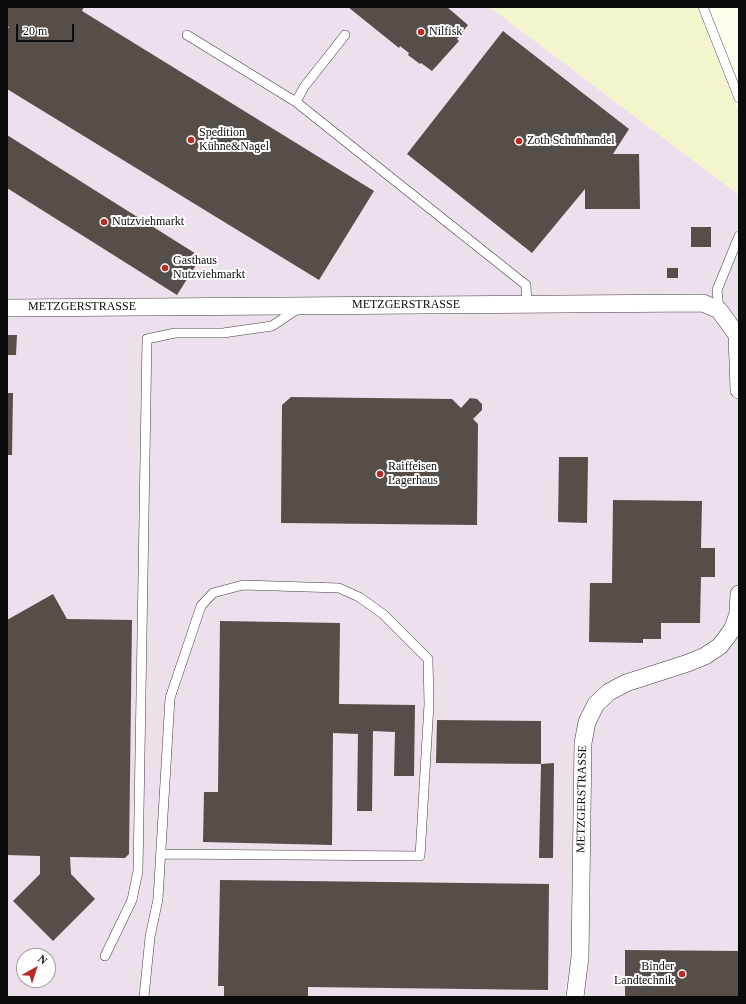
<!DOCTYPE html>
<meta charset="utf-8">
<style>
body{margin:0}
#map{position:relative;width:746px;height:1004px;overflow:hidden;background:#fffdec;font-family:Georgia,serif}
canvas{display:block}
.frame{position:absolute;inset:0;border:8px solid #0c0c0c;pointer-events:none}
.north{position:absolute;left:16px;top:948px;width:40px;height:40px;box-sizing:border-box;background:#fff;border:1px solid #9e9e9e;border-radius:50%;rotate:39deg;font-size:11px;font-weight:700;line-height:16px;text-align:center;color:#0c0c0c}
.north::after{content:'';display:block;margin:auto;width:14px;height:18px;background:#bb2b26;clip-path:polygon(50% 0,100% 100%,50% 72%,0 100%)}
.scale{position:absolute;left:16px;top:24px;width:58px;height:18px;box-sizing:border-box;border:2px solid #0c0c0c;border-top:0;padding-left:5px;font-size:12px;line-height:14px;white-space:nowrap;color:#0c0c0c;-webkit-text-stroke:3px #fff;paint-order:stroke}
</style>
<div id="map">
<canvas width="746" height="1004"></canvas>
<div class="frame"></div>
<div class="north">N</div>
<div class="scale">20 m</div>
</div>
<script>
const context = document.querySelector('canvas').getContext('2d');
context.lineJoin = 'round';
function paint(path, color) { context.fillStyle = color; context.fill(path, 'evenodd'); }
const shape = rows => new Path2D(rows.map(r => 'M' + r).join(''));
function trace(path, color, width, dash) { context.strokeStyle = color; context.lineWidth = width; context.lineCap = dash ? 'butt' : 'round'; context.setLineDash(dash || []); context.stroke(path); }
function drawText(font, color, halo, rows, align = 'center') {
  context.font = font + ' Georgia,serif'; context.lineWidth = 4; context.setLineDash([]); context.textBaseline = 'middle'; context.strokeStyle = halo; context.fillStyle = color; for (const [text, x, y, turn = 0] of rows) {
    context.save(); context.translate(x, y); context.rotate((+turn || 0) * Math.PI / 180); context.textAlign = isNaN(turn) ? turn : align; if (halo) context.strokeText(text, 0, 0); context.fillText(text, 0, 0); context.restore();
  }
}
paint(shape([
 [7,7,490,7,739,195,739,997,7,997],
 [24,956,48,956,48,980,24,980]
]), '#ebe0eb');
paint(shape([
 [490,7,697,7,739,113,739,195]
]), '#f4f4cd');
paint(shape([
 [7,7,84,7,82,11,374,191,319,280,7,89,7,30,9,27,7,26],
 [348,7,447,7,468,25,457,39,459,41,432,71,421,63,420,64,408,55,409,53,400,46,399,48],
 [503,31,629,129,613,154,639,154,640,209,585,209,585,189,532,253,407,154],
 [7,135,201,257,177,295,7,188],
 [691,227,711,227,711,247,691,247],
 [667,268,678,268,678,278,667,278],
 [7,335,17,335,16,355,7,355],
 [7,393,13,393,12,455,7,455],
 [291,397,452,399,461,408,470,398,477,399,482,404,482,410,473,419,478,424,477,525,281,523,282,405],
 [559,457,588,457,587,523,558,522],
 [613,500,702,501,701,548,715,548,715,577,701,577,700,623,661,623,661,639,643,639,643,643,589,642,590,583,612,583],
 [53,594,67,619,132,620,129,854,125,858,70,857,71,874,95,899,53,941,13,901,40,874,40,856,7,855,7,620],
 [220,621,340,623,339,704,415,705,414,776,394,776,395,732,373,731,372,811,357,811,358,734,333,733,332,845,203,842,204,792,218,792],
 [437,720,541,721,541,764,436,763],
 [554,763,553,858,539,858,541,764],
 [220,880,549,884,548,990,308,987,308,997,224,997,224,986,218,986],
 [625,950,739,951,739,997,625,997]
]), '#554e49');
const service = shape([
 [703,7,739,98],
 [187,35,296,102,526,285,527,304],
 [296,102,304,87,345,35],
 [719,310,717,290,739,236],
 [105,956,132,900,138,871,147,339,175,333,223,333,272,326,299,308],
 [144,997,150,937,158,899,170,698,201,606,213,593,243,585,339,588,359,597,383,614,428,659,429,704,420,856,161,854]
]);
const minor = shape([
 [7,308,703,303,719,310,737,335,739,390],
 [575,997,580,957,583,743,587,722,596,704,609,692,626,683,688,663,705,656,720,646,732,630,738,614,739,594]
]);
trace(service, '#3f3f3f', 10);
trace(minor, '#3f3f3f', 18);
trace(service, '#fff', 9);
trace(minor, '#fff', 17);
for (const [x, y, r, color] of [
 [421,32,4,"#bb2b26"],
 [191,140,4,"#bb2b26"],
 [519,141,4,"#bb2b26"],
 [104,222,4,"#bb2b26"],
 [165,268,4,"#bb2b26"],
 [380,474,4,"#bb2b26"],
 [682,974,4,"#bb2b26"]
]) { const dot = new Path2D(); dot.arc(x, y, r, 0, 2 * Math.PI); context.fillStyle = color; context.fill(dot); trace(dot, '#fff', 1.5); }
drawText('12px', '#0c0c0c', '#fff', [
 ["Nilfisk",429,32],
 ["Spedition",199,133],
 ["Kühne&Nagel",199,147],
 ["Zoth Schuhhandel",527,141],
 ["Nutzviehmarkt",112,222],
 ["Gasthaus",173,261],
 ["Nutzviehmarkt",173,275],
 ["Raiffeisen",388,467],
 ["Lagerhaus",388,481],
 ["Binder",674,967,"right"],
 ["Landtechnik",674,981,"right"]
], 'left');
drawText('12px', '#0c0c0c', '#fff', [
 ["METZGERSTRASSE",406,305],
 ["METZGERSTRASSE",82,307],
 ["METZGERSTRASSE",582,799,-89]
]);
</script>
